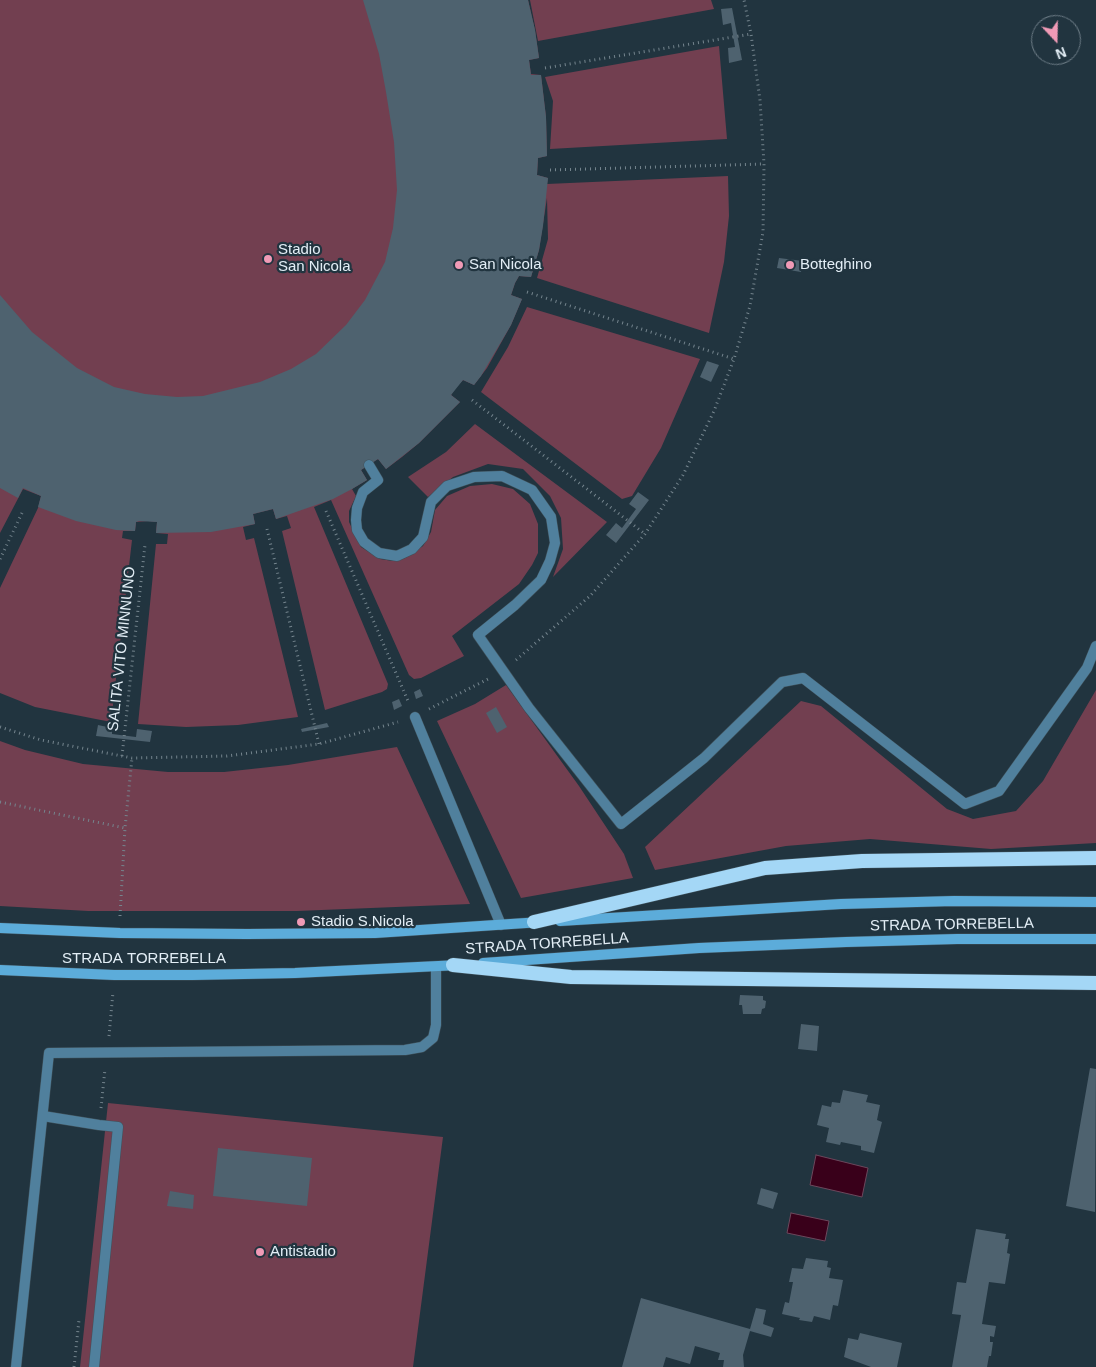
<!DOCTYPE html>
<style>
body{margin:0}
#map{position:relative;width:1096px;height:1367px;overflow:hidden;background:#21343f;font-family:Helvetica,sans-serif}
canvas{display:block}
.north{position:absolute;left:1031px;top:15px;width:50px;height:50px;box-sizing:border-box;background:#21343f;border:1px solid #6f7e88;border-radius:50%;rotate:159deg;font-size:14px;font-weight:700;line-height:20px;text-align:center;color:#e3eef6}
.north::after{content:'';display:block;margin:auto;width:18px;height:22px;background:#f09ab6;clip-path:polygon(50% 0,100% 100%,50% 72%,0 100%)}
</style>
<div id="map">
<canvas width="1096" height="1367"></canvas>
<div class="north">N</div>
</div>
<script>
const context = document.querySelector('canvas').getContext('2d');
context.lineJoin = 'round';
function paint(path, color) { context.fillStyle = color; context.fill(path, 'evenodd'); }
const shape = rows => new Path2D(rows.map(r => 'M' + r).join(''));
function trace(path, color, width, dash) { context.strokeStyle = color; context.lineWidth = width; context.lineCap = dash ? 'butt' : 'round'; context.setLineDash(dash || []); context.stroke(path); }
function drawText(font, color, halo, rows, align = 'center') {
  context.font = font + ' Helvetica,sans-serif'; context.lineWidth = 4.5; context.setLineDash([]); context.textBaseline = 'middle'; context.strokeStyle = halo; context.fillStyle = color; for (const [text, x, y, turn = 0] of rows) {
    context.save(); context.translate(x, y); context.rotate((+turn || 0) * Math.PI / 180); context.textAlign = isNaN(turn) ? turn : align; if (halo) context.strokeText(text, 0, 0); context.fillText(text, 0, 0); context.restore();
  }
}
paint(shape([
 [0,0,528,0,535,30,539,58,529,60,531,74,541,75,546,117,547,156,538,158,537,175,548,178,547,184,728,176,729,216,724,262,709,333,537,278,548,239,547,198,539,250,531,277,519,276,515,283,511,295,522,299,511,325,487,368,474,385,463,380,456,387,451,395,460,402,419,443,402,457,386,469,378,459,361,470,367,480,352,489,356,496,349,511,349,522,361,547,380,559,393,561,405,558,423,546,431,532,435,510,447,496,470,486,492,484,513,489,530,504,538,524,538,553,532,565,519,584,452,636,464,656,421,678,414,679,409,675,331,500,314,507,388,684,387,689,382,692,325,710,282,531,291,528,287,516,276,519,273,509,253,514,255,524,243,527,246,540,254,538,298,717,238,725,186,727,138,724,156,544,167,544,168,534,156,533,157,522,148,521,136,522,135,531,123,531,122,538,132,540,111,722,35,707,0,693,0,588,38,508,41,496,23,489,0,533],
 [530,0,711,0,714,9,538,41],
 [719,46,727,139,550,149,553,101,545,77],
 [527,307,700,359,661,448,632,496,622,499,481,392,508,347],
 [475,424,607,522,553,577,563,549,561,518,550,496,523,469,488,464,453,477,428,497,408,477,446,452],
 [506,685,579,786,624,854,633,878,521,898,437,721,475,704],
 [1096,690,1096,843,991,849,870,839,786,846,655,870,645,847,801,701,821,706,947,809,973,819,1016,811,1043,781],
 [0,741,25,750,83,764,168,772,224,772,288,765,397,747,470,904,297,911,88,911,0,906],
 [108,1103,443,1137,413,1367,80,1367]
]), '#723f50');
const water = shape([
 [816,1155,868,1168,862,1197,810,1185,816,1155],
 [791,1213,829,1221,825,1241,787,1233,791,1213]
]);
paint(water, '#39001a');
trace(water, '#6c475c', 1);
paint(shape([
 [363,0,528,0,535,30,539,58,529,60,531,75,541,75,546,117,547,156,538,158,537,175,548,178,543,226,539,250,531,277,519,276,515,283,511,295,522,299,511,325,481,376,474,385,463,380,451,395,460,402,419,443,386,469,378,459,361,470,367,480,352,489,333,499,276,519,273,509,253,514,255,524,211,532,156,533,157,522,139,521,136,522,135,531,116,530,76,521,38,507,41,496,23,488,18,498,0,488,0,295,32,332,77,368,114,387,145,394,177,397,203,396,260,382,291,369,316,354,346,325,365,300,385,262,393,228,397,190,394,142,386,92,379,54],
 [732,8,742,60,729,63,728,48,735,47,731,23,723,25,721,9],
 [779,258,803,261,801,272,777,268],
 [707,361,719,365,711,382,700,377],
 [638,492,649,500,616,543,606,535,616,523,622,528,636,509,629,504],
 [420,689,423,696,416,699,414,692],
 [399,699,402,706,394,710,392,702],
 [496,707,507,727,497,733,486,713],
 [327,723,329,727,302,732,301,729],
 [98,725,112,728,112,734,136,737,137,729,152,731,150,742,96,736],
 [740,995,763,996,763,1000,766,1001,765,1008,762,1009,761,1014,743,1014,742,1005,739,1005],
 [801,1024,819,1026,817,1051,798,1049],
 [1090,1068,1096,1069,1095,1212,1066,1206],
 [843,1090,868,1095,866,1102,880,1105,877,1120,882,1122,874,1153,861,1150,861,1146,841,1142,840,1145,826,1142,829,1128,817,1125,822,1105,831,1107,832,1102,840,1103],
 [218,1148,312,1158,307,1206,213,1196],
 [761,1188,778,1193,773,1209,757,1204],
 [170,1191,194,1195,193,1209,167,1206],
 [976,1229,1006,1234,1005,1239,1009,1239,1007,1253,1010,1254,1005,1284,989,1282,982,1324,996,1326,994,1337,990,1336,990,1342,993,1342,991,1356,989,1356,987,1367,952,1367,961,1315,952,1314,957,1282,966,1283],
 [806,1258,828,1261,827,1267,831,1268,829,1278,843,1280,838,1306,833,1305,830,1320,814,1316,812,1322,799,1320,800,1318,782,1314,785,1302,789,1303,793,1282,789,1282,792,1268,803,1269],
 [641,1298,750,1329,756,1308,766,1310,763,1324,774,1328,771,1337,750,1331,743,1355,744,1367,723,1367,724,1360,718,1360,720,1353,695,1346,690,1364,666,1357,663,1367,622,1367],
 [860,1333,902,1343,897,1367,871,1367,844,1357,848,1338,858,1340]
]), '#4e626f');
const service = shape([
 [369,465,378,480,363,492,357,508,356,520,357,530,364,542,379,553,397,556,412,549,423,537,431,502,447,486,474,477,502,476,532,490,551,517,555,543,550,561,541,580,515,605,478,635,529,708,621,824,704,758,782,682,803,678,965,804,999,791,1087,668,1096,646],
 [415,717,501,925],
 [43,1116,99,1125,118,1127,94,1367]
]);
const minor = shape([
 [16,1367,49,1053,405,1050,422,1047,433,1038,436,1025,436,967]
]);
const secondary = shape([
 [560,921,841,904,954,901,1096,902],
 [0,928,120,933,247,934,375,933,541,922],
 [483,963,699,948,846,942,957,939,1096,939],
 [0,970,114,975,193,975,295,973,459,965]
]);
const trunk = shape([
 [534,922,765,868,862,861,1096,858],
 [453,965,571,977,1096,983]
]);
trace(service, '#40525c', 11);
trace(minor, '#40525c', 11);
trace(secondary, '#40525c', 11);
trace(trunk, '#40525c', 15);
trace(shape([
 [545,68,751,34],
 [550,170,764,164],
 [527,292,734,359],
 [472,400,645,534],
 [326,511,408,701],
 [267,529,319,744],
 [0,559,23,511],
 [516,660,590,596,645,534,683,475,714,411,734,359,750,306,763,232,764,164,760,100,751,34,744,0],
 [429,709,488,679],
 [0,727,41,740,132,758,227,756,319,744,398,722],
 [122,756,145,545],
 [0,802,125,828],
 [120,916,125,828,132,758],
 [109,1036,113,992],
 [101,1108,105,1069],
 [74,1367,79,1320]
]), '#75858e', 3, [1, 4]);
trace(service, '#50809d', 10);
trace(minor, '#50809d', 10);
trace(secondary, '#5cacda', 10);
trace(trunk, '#a4d7f6', 14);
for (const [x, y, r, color] of [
 [268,259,5,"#f09ab6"],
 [459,265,5,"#f09ab6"],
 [790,265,5,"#f09ab6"],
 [301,922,5,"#f09ab6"],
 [260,1252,5,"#f09ab6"]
]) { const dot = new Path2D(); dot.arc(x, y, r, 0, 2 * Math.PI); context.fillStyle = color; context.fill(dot); trace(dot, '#21343f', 2); }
drawText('15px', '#e3eef6', '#21343f', [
 ["Stadio",278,250],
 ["San Nicola",278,267],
 ["San Nicola",469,265],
 ["Botteghino",800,265],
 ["Stadio S.Nicola",311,922],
 ["Antistadio",270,1252]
], 'left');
drawText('15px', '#e3eef6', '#21343f', [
 ["SALITA VITO MINNUNO",122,649,-84],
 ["STRADA TORREBELLA",952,925,-1],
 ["STRADA TORREBELLA",547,944,-4],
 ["STRADA TORREBELLA",144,959]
]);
</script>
